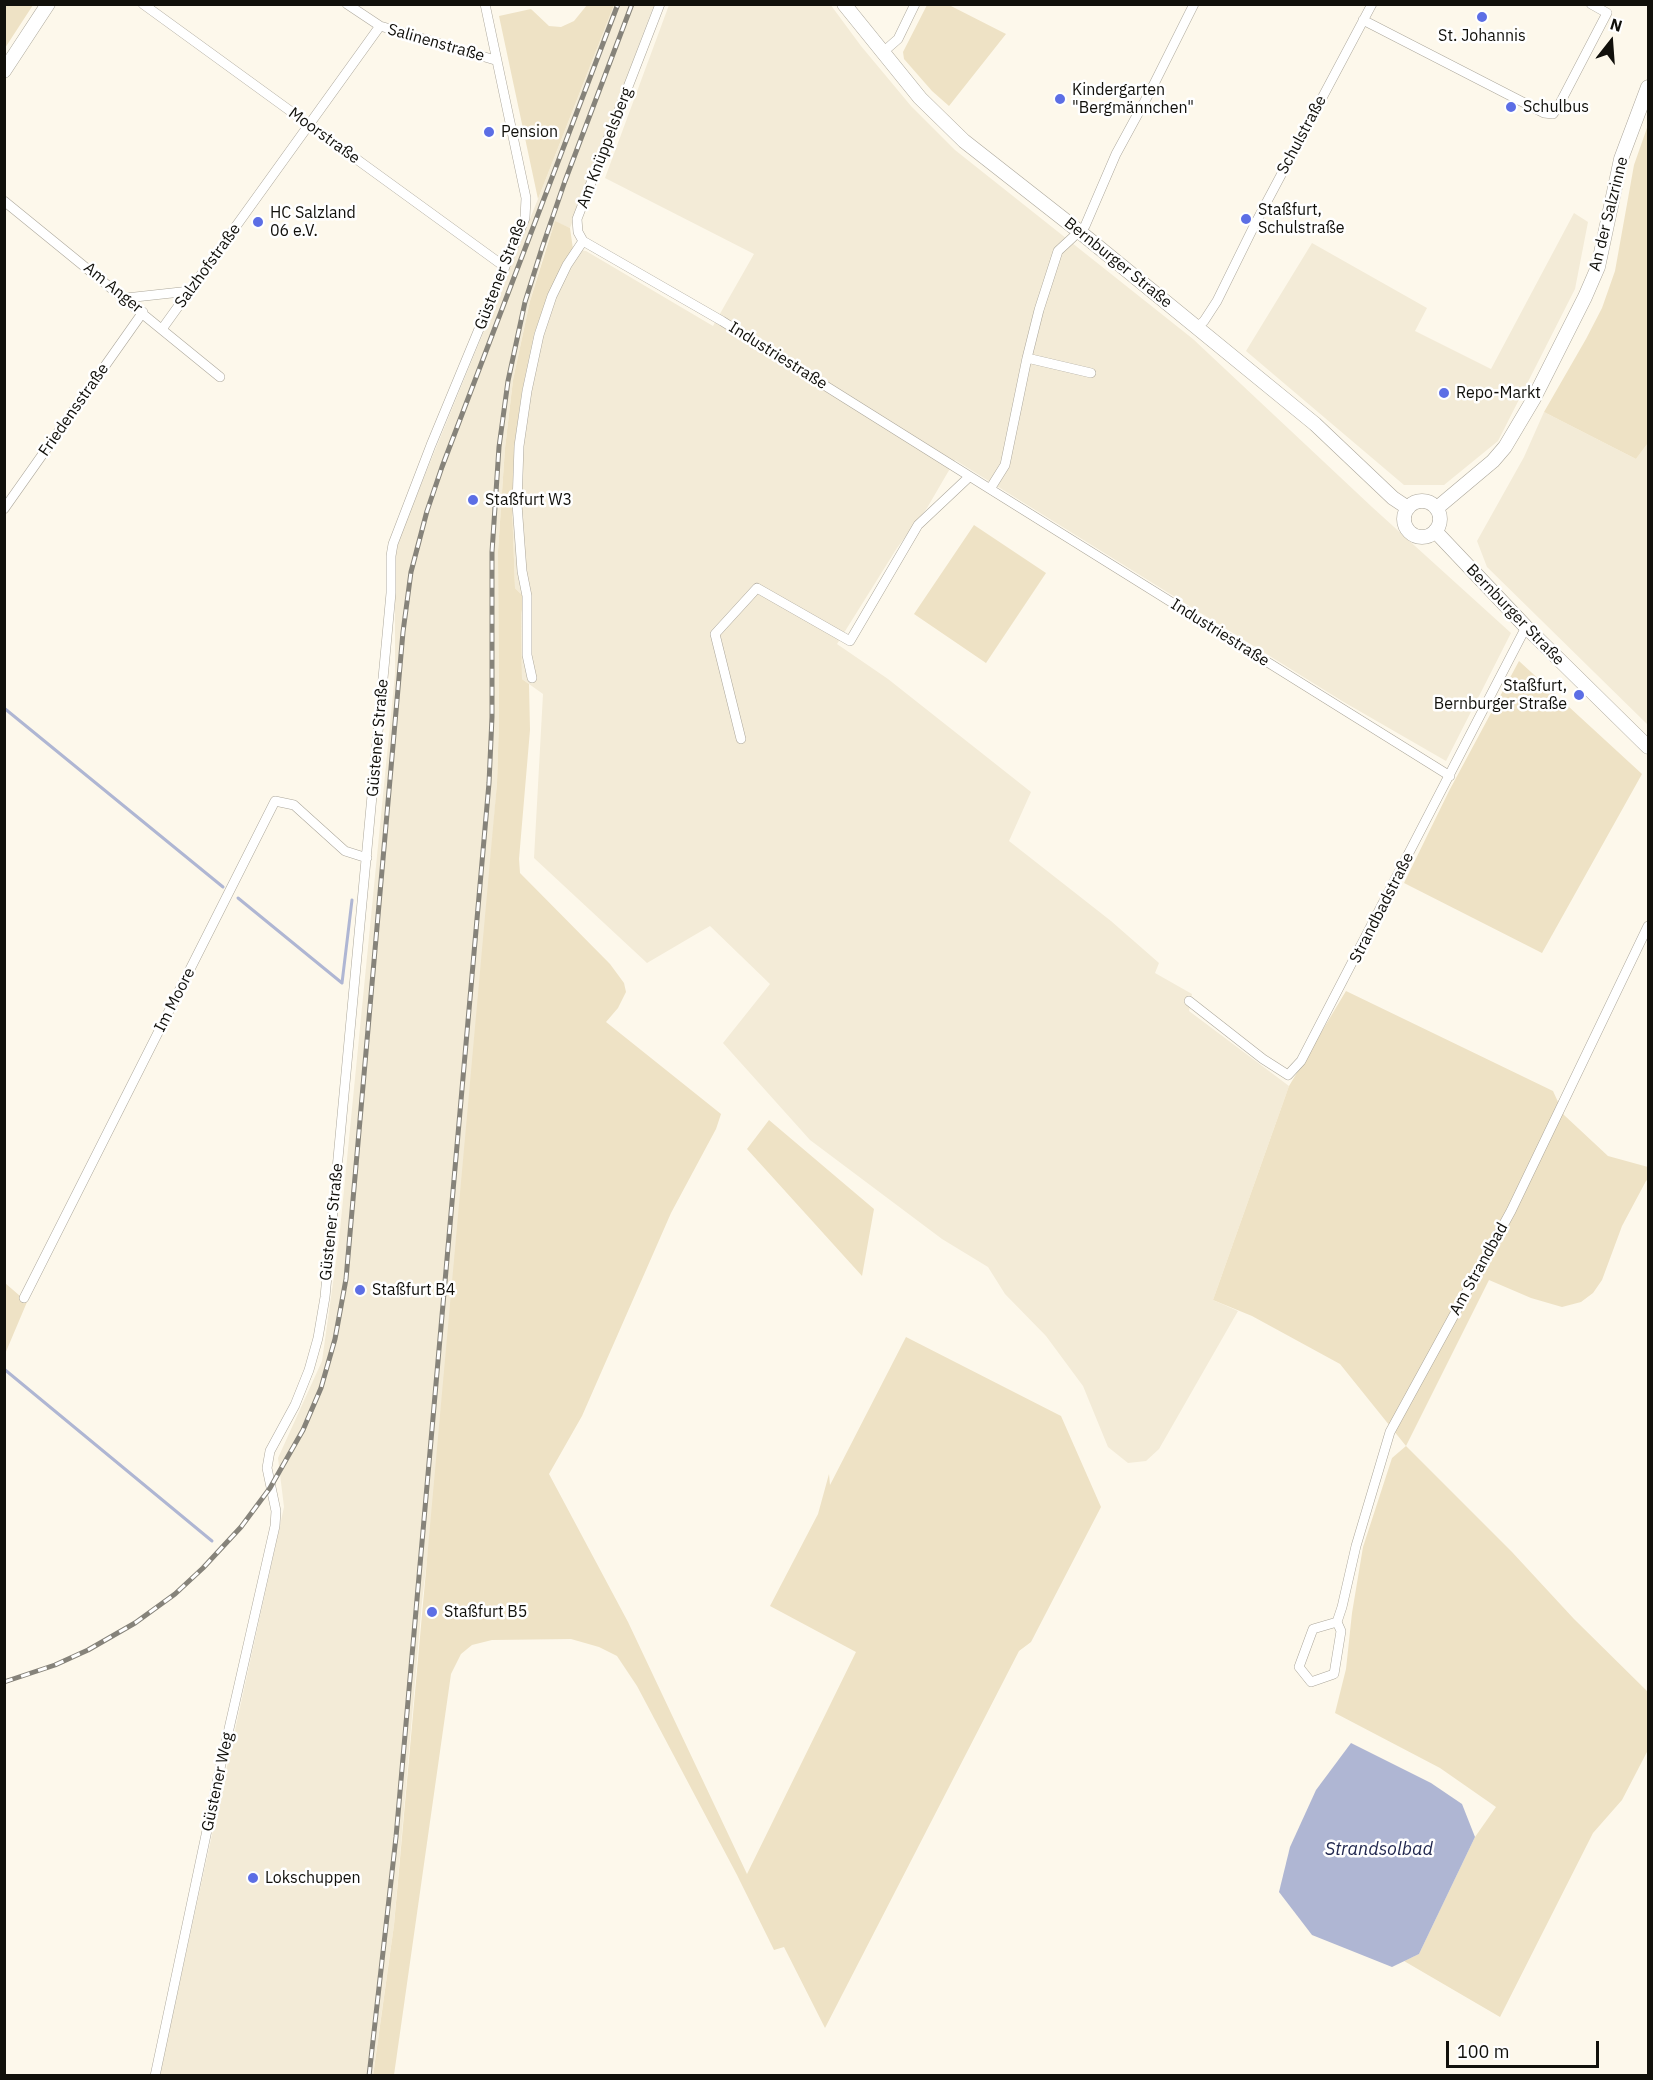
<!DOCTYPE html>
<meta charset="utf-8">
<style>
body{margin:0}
#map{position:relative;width:1653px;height:2080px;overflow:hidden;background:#fdf8eb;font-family:"IBM Plex Sans",sans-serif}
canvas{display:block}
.frame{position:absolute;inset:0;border:6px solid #11100b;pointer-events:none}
.north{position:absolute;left:1581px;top:12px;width:60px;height:60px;-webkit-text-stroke:4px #fff;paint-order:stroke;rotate:17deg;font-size:16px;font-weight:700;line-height:24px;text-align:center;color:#11100b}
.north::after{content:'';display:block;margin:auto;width:21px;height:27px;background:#11100b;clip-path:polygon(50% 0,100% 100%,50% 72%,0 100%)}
.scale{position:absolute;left:1446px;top:2041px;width:153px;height:27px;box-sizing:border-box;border:3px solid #11100b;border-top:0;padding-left:8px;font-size:18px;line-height:21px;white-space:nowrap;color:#11100b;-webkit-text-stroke:4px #fff;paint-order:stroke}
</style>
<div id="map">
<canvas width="1653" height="2080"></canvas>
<div class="frame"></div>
<div class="north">N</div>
<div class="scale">100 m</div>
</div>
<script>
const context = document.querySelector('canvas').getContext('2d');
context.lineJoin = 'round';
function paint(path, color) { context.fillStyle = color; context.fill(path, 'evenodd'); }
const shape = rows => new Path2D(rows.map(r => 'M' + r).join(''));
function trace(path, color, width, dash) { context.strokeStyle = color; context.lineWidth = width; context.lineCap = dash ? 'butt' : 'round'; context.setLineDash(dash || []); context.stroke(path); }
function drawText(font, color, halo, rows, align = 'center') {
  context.font = font + ' "IBM Plex Sans",sans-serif'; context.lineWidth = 5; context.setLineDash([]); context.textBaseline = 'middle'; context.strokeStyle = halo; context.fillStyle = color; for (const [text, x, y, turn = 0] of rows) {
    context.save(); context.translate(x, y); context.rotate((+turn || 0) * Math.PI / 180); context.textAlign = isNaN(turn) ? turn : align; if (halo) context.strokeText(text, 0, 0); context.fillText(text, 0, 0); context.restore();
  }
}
paint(shape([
 [830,4,861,46,911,106,955,150,1193,339,1372,507,1511,633,1446,761,1342,701,955,460,927,508,897,548,837,644,888,679,1031,792,1009,841,1111,921,1159,963,1155,973,1192,994,1189,1011,1289,1086,1213,1300,1238,1311,1159,1449,1146,1461,1128,1463,1108,1447,1083,1386,1046,1336,1005,1294,988,1267,942,1239,810,1140,723,1043,770,984,710,926,647,963,534,858,543,694,522,679,521,616,524,597,515,588,512,505,514,448,522,391,534,334,549,294,564,261,573,249,586,251,713,326,754,254,605,178,669,5],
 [614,5,654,5,570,228,555,222,546,247,530,301,513,380,505,448,498,551,499,719,497,783,455,1324,422,1602,394,1925,373,2075,159,2076,284,1507,278,1458,322,1361,339,1240,395,674,395,548,538,199],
 [1574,213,1588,222,1575,289,1498,441,1444,485,1404,485,1246,351,1312,243,1427,308,1415,331,1491,369],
 [1544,412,1636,459,1648,443,1648,725,1487,567,1477,541,1524,457]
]), '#f3ebd7');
paint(shape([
 [5,4,33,5,5,48,4,5],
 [587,5,614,5,538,199,499,16,531,9,549,26,561,27,574,21],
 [927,5,949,5,1006,34,949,106,932,91,904,59,903,52],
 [1648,125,1648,443,1636,459,1544,412,1586,339,1602,308,1615,271,1634,165],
 [555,221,570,228,573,249,563,263,549,294,534,334,522,391,514,448,512,505,515,588,524,597,521,616,522,679,529,684,530,730,519,859,520,873,610,964,624,983,626,992,618,1008,606,1022,721,1114,716,1129,671,1213,582,1416,549,1474,628,1622,747,1874,856,1652,770,1606,818,1514,829,1474,830,1485,906,1337,1061,1416,1101,1507,1031,1642,1019,1651,825,2028,784,1947,774,1950,737,1875,637,1686,617,1656,599,1647,571,1639,492,1640,472,1645,461,1654,451,1674,394,2075,373,2076,394,1925,497,783,499,719,498,551,505,448,513,380,530,301],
 [974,525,1046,573,986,663,914,614],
 [1519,661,1642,774,1542,953,1404,883,1449,791],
 [1346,991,1553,1091,1564,1115,1608,1156,1648,1167,1648,1179,1646,1181,1622,1226,1602,1280,1593,1293,1581,1302,1562,1307,1531,1298,1489,1280,1406,1446,1512,1552,1574,1619,1648,1692,1648,1750,1622,1800,1593,1833,1500,2017,1404,1961,1419,1954,1475,1837,1496,1807,1440,1768,1335,1713,1346,1669,1352,1613,1363,1547,1392,1458,1406,1446,1340,1364,1252,1316,1213,1300,1289,1086],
 [769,1120,874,1209,862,1276,747,1149],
 [5,1283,27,1302,5,1354]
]), '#eee2c5');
paint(shape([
 [1351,1743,1431,1783,1462,1804,1475,1837,1419,1954,1392,1967,1312,1935,1279,1892,1290,1847,1316,1790]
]), '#afb6d3');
trace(shape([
 [4,708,223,887],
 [238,898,342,983,352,900],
 [4,1369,212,1541]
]), '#afb6d3', 3);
const street = shape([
 [143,4,505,267],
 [347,4,380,26,495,60],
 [1363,20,1544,113,1553,114,1558,107,1607,13,1591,4],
 [882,53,898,39,915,4],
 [4,201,220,377],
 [583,241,722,321,990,489,1005,465,1027,358,1039,310,1058,251,1085,226,1116,154,1153,86,1194,4],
 [126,298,190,291],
 [1196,328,1204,321,1217,301,1255,224,1372,4],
 [162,329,380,26],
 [1027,358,1091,373],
 [990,489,1450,776],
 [4,509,143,312],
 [532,678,527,655,527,596,522,571,517,504,519,446,527,391,539,335,552,296,567,265,583,241,578,232,577,219,660,4],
 [741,739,715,634,757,588,850,641,918,525,969,477],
 [1189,1001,1263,1059,1288,1075,1301,1061,1526,627],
 [24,1298,275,801,294,805,345,851,367,858],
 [1337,1622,1313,1629,1299,1667,1311,1682,1334,1674,1341,1631,1337,1622,1342,1607,1356,1546,1390,1432,1511,1211,1648,926],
 [155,2076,221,1764,275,1526,276,1511,267,1468,270,1451,295,1405,309,1370,318,1338,325,1297,391,593,391,556,393,544,431,445,525,218,526,198,485,4]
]);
const secondary = shape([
 [844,4,920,98,964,141,1080,232,1315,424,1393,498,1408,508],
 [4,71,48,4],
 '1404 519a18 18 0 1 1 36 0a18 18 0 1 1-36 0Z',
 [1437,508,1493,461,1505,447,1533,400,1585,297,1598,267,1621,159,1648,87],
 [1435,531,1526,627,1648,747]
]);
trace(street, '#aca79b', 10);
trace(secondary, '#aca79b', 15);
trace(street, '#fff', 9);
trace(secondary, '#fff', 14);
const rail = shape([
 [4,1682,55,1665,88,1650,135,1623,175,1594,203,1568,241,1527,270,1488,303,1430,321,1388,335,1339,346,1279,403,632,411,572,427,511,442,467,618,4],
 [369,2076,396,1837,489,783,492,717,492,552,499,447,508,381,525,302,542,248,565,181,632,4]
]);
trace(rail, '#86837a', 5);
trace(rail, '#fff', 3, [9]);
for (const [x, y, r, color] of [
 [1482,17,6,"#5c6ee5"],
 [1060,99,6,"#5c6ee5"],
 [1511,107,6,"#5c6ee5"],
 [489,132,6,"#5c6ee5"],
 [1246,219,6,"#5c6ee5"],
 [258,222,6,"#5c6ee5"],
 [1444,393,6,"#5c6ee5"],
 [473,500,6,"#5c6ee5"],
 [1579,695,6,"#5c6ee5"],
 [360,1290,6,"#5c6ee5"],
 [432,1612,6,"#5c6ee5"],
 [253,1878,6,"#5c6ee5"]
]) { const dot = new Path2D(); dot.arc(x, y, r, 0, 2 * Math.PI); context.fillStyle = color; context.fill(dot); trace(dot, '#fff', 2); }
drawText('16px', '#11100b', '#fff', [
 ["St. Johannis",1482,36,"center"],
 ["Kindergarten",1072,90],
 ["\"Bergmännchen\"",1072,108],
 ["Schulbus",1523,107],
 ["Pension",501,132],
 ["Staßfurt,",1258,210],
 ["Schulstraße",1258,228],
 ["HC Salzland",270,213],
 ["06 e.V.",270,231],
 ["Repo-Markt",1456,393],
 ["Staßfurt W3",485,500],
 ["Staßfurt,",1567,686,"right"],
 ["Bernburger Straße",1567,704,"right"],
 ["Staßfurt B4",372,1290],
 ["Staßfurt B5",444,1612],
 ["Lokschuppen",265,1878]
], 'left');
drawText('16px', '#11100b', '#fff', [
 ["Salinenstraße",436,43,16],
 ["Schulstraße",1302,135,-62],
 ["Moorstraße",324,136,36],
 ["Am Knüppelsberg",605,148,-69],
 ["An der Salzrinne",1609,214,-76],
 ["Bernburger Straße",1118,263,39],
 ["Salzhofstraße",208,266,-54],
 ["Güstener Straße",501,274,-69],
 ["Am Anger",113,288,39],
 ["Industriestraße",778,356,32],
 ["Friedensstraße",74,410,-55],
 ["Bernburger Straße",1515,615,46],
 ["Industriestraße",1220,633,32],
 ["Güstener Straße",378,738,-85],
 ["Strandbadstraße",1382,908,-63],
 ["Im Moore",175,1000,-63],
 ["Güstener Straße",332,1222,-84],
 ["Am Strandbad",1479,1269,-61],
 ["Güstener Weg",218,1782,-78]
]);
drawText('italic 18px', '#21284f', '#fff', [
 ["Strandsolbad",1379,1850]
]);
</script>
